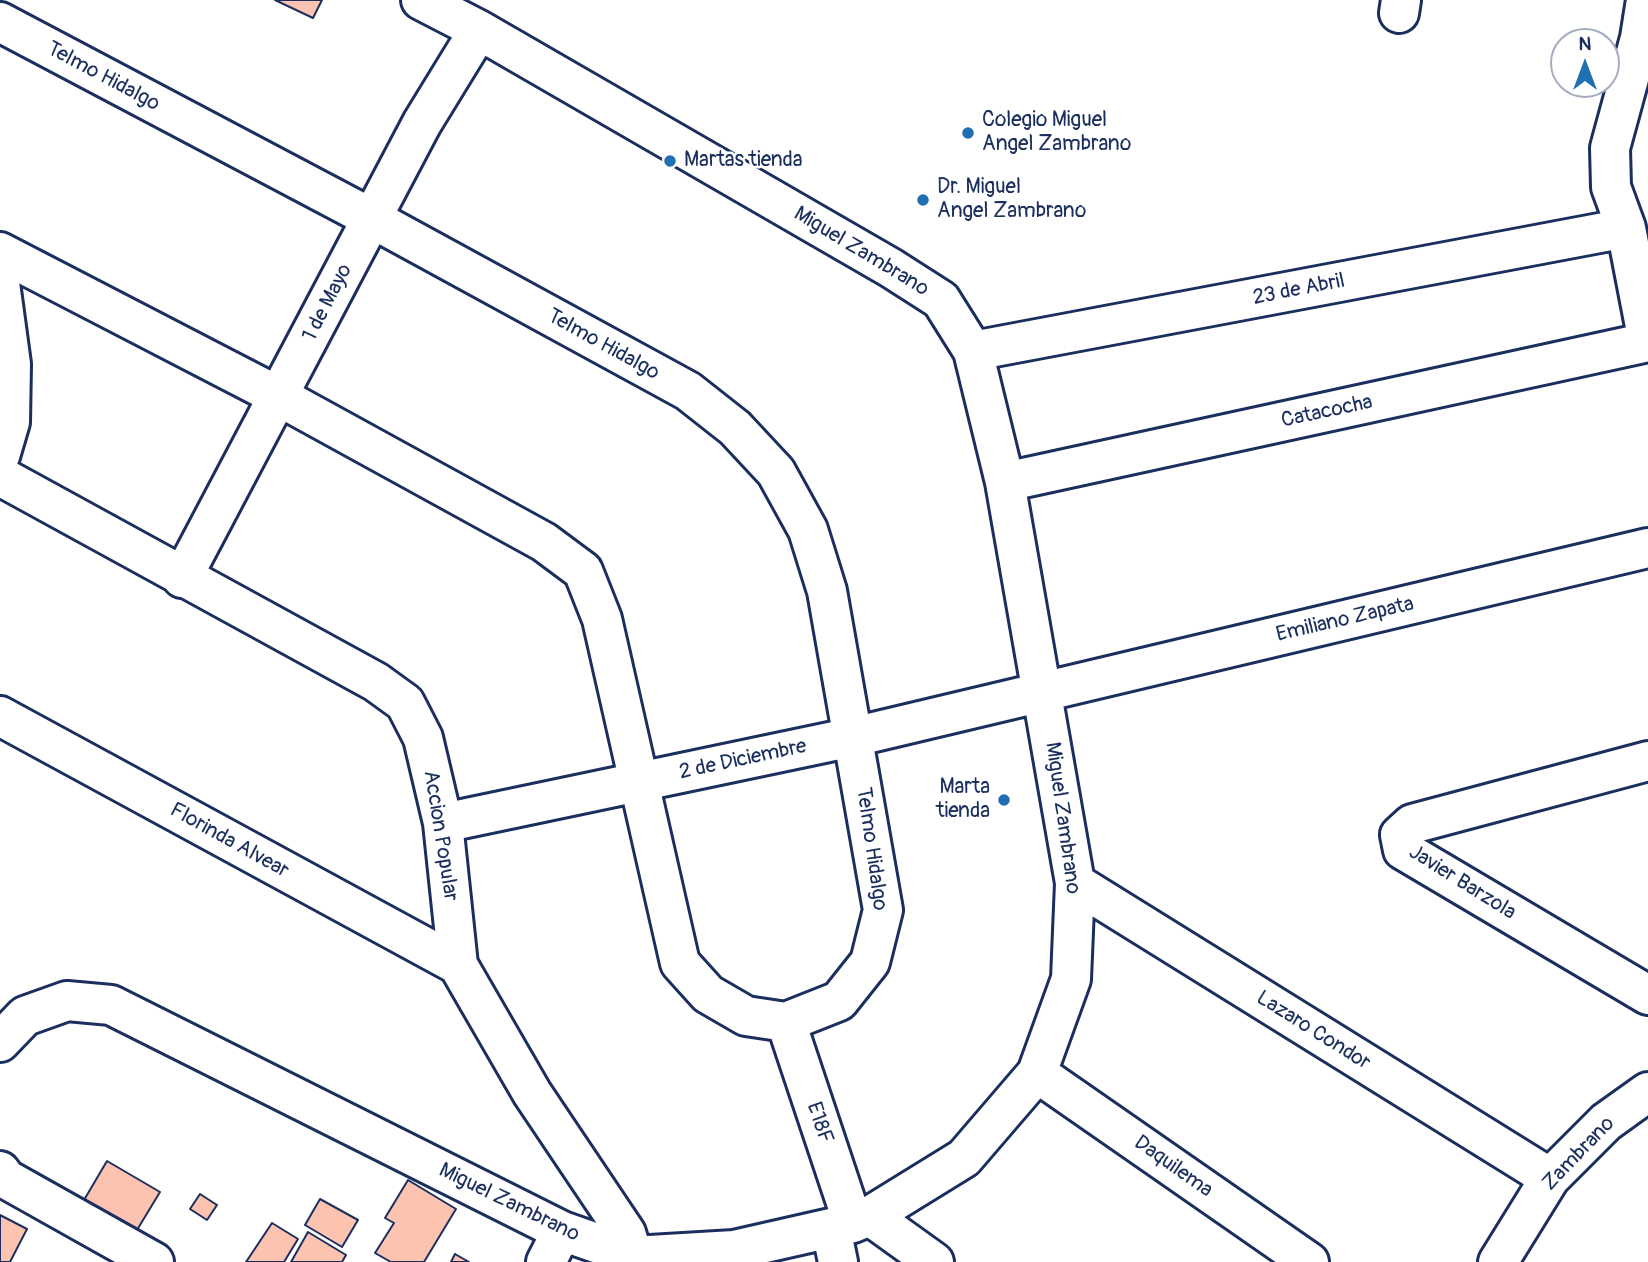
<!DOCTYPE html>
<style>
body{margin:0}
#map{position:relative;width:1648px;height:1262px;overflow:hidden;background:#fff;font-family:Pangolin,sans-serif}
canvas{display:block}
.north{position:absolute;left:1550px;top:28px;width:70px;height:70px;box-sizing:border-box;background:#fff;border:2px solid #a4acbf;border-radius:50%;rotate:0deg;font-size:19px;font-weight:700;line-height:28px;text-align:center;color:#1b2f5e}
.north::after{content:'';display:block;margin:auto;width:24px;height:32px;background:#1f6fb2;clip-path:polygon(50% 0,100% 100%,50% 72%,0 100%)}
</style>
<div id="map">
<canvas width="1648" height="1262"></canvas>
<div class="north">N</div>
</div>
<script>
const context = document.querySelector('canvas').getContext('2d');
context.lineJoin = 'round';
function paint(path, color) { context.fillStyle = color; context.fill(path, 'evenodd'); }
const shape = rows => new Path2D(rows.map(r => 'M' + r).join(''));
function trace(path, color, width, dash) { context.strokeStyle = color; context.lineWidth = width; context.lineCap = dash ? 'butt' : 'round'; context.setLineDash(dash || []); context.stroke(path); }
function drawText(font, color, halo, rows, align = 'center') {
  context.font = font + ' Pangolin,sans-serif'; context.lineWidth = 5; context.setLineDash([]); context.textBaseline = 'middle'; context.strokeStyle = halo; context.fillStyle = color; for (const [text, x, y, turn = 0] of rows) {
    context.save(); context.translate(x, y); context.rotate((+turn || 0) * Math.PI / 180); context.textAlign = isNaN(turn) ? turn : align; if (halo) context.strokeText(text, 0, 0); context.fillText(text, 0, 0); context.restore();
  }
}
const building = shape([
 [275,0,322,0,313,18,275,0],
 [107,1161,160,1192,137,1230,84,1200,107,1161],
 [408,1180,456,1209,424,1262,391,1262,375,1253,394,1223,385,1218,408,1180],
 [200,1194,217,1205,207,1220,190,1209,200,1194],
 [320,1199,358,1220,342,1247,305,1225,320,1199],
 [0,1215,27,1229,10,1262,0,1262,0,1215],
 [272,1223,298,1239,284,1262,246,1262,272,1223],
 [308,1232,346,1255,342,1262,291,1262,308,1232],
 [455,1254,469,1262,451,1262,455,1254]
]);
paint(building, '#fcc3b1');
trace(building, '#1b2f5e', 2);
const minor = shape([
 [1646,0,1640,38,1610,148,1611,187,1626,228,1648,342],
 [1399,13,1401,0],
 [0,22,371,218,688,391,735,428,776,472,808,530,827,591,883,910,870,962,839,1001,786,1022,746,1016,708,994,680,963,602,619,583,571,544,542,280,397,0,252],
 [0,283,11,364,10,422,0,456],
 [973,351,1626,228],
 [0,476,376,682,405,703,423,738,443,823,458,965,532,1093,626,1233,635,1262],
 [1005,482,1648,342],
 [182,578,422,123,479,30],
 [0,716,458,965],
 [1648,761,1412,824,1400,835,1403,850,1648,995],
 [443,823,853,737,1648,548],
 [1075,883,1550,1178],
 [786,1022,853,1223],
 [0,1042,25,1016,67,1001,111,1005,562,1231,633,1256,734,1250,853,1223,870,1216,964,1158,1037,1073,1071,979,1075,883,1005,482,973,351,941,300,891,268,479,30,421,0],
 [1037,1073,1309,1262],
 [0,1171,6,1179,154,1262],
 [870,1216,934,1262],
 [831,1228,838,1262],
 [546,1262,562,1231],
 [1498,1262,1550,1178,1606,1122,1648,1092]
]);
trace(minor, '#1b2f5e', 44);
trace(minor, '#fff', 38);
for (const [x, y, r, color] of [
 [968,133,7,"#1f6fb2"],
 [670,161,7,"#1f6fb2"],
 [923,200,7,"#1f6fb2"],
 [1004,800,7,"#1f6fb2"]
]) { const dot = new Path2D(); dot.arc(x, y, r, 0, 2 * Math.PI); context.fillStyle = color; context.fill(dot); trace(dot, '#fff', 2.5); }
drawText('21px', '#1b2f5e', '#fff', [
 ["Telmo Hidalgo",103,77,28],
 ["Miguel Zambrano",861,252,31],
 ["23 de Abril",1299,290,-11],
 ["1 de Mayo",328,303,-63],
 ["Telmo Hidalgo",603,345,29],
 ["Catacocha",1327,412,-12],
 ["Emiliano Zapata",1345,620,-13],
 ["2 de Diciembre",743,760,-12],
 ["Miguel Zambrano",1062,818,82],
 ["Accion Popular",440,836,81],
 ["Florinda Alvear",229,841,29],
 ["Telmo Hidalgo",871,849,82],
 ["Javier Barzola",1462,883,32],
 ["Lazaro Condor",1313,1031,32],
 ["E18F",819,1123,71],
 ["Zambrano",1579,1154,-46],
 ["Daquilema",1173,1167,35],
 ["Miguel Zambrano",509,1203,26]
]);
drawText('21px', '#1b2f5e', '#fff', [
 ["Colegio Miguel",982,121],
 ["Angel Zambrano",982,145],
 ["Martas tienda",684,161],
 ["Dr. Miguel",937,188],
 ["Angel Zambrano",937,212],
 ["Marta",990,788,"right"],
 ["tienda",990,812,"right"]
], 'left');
</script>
